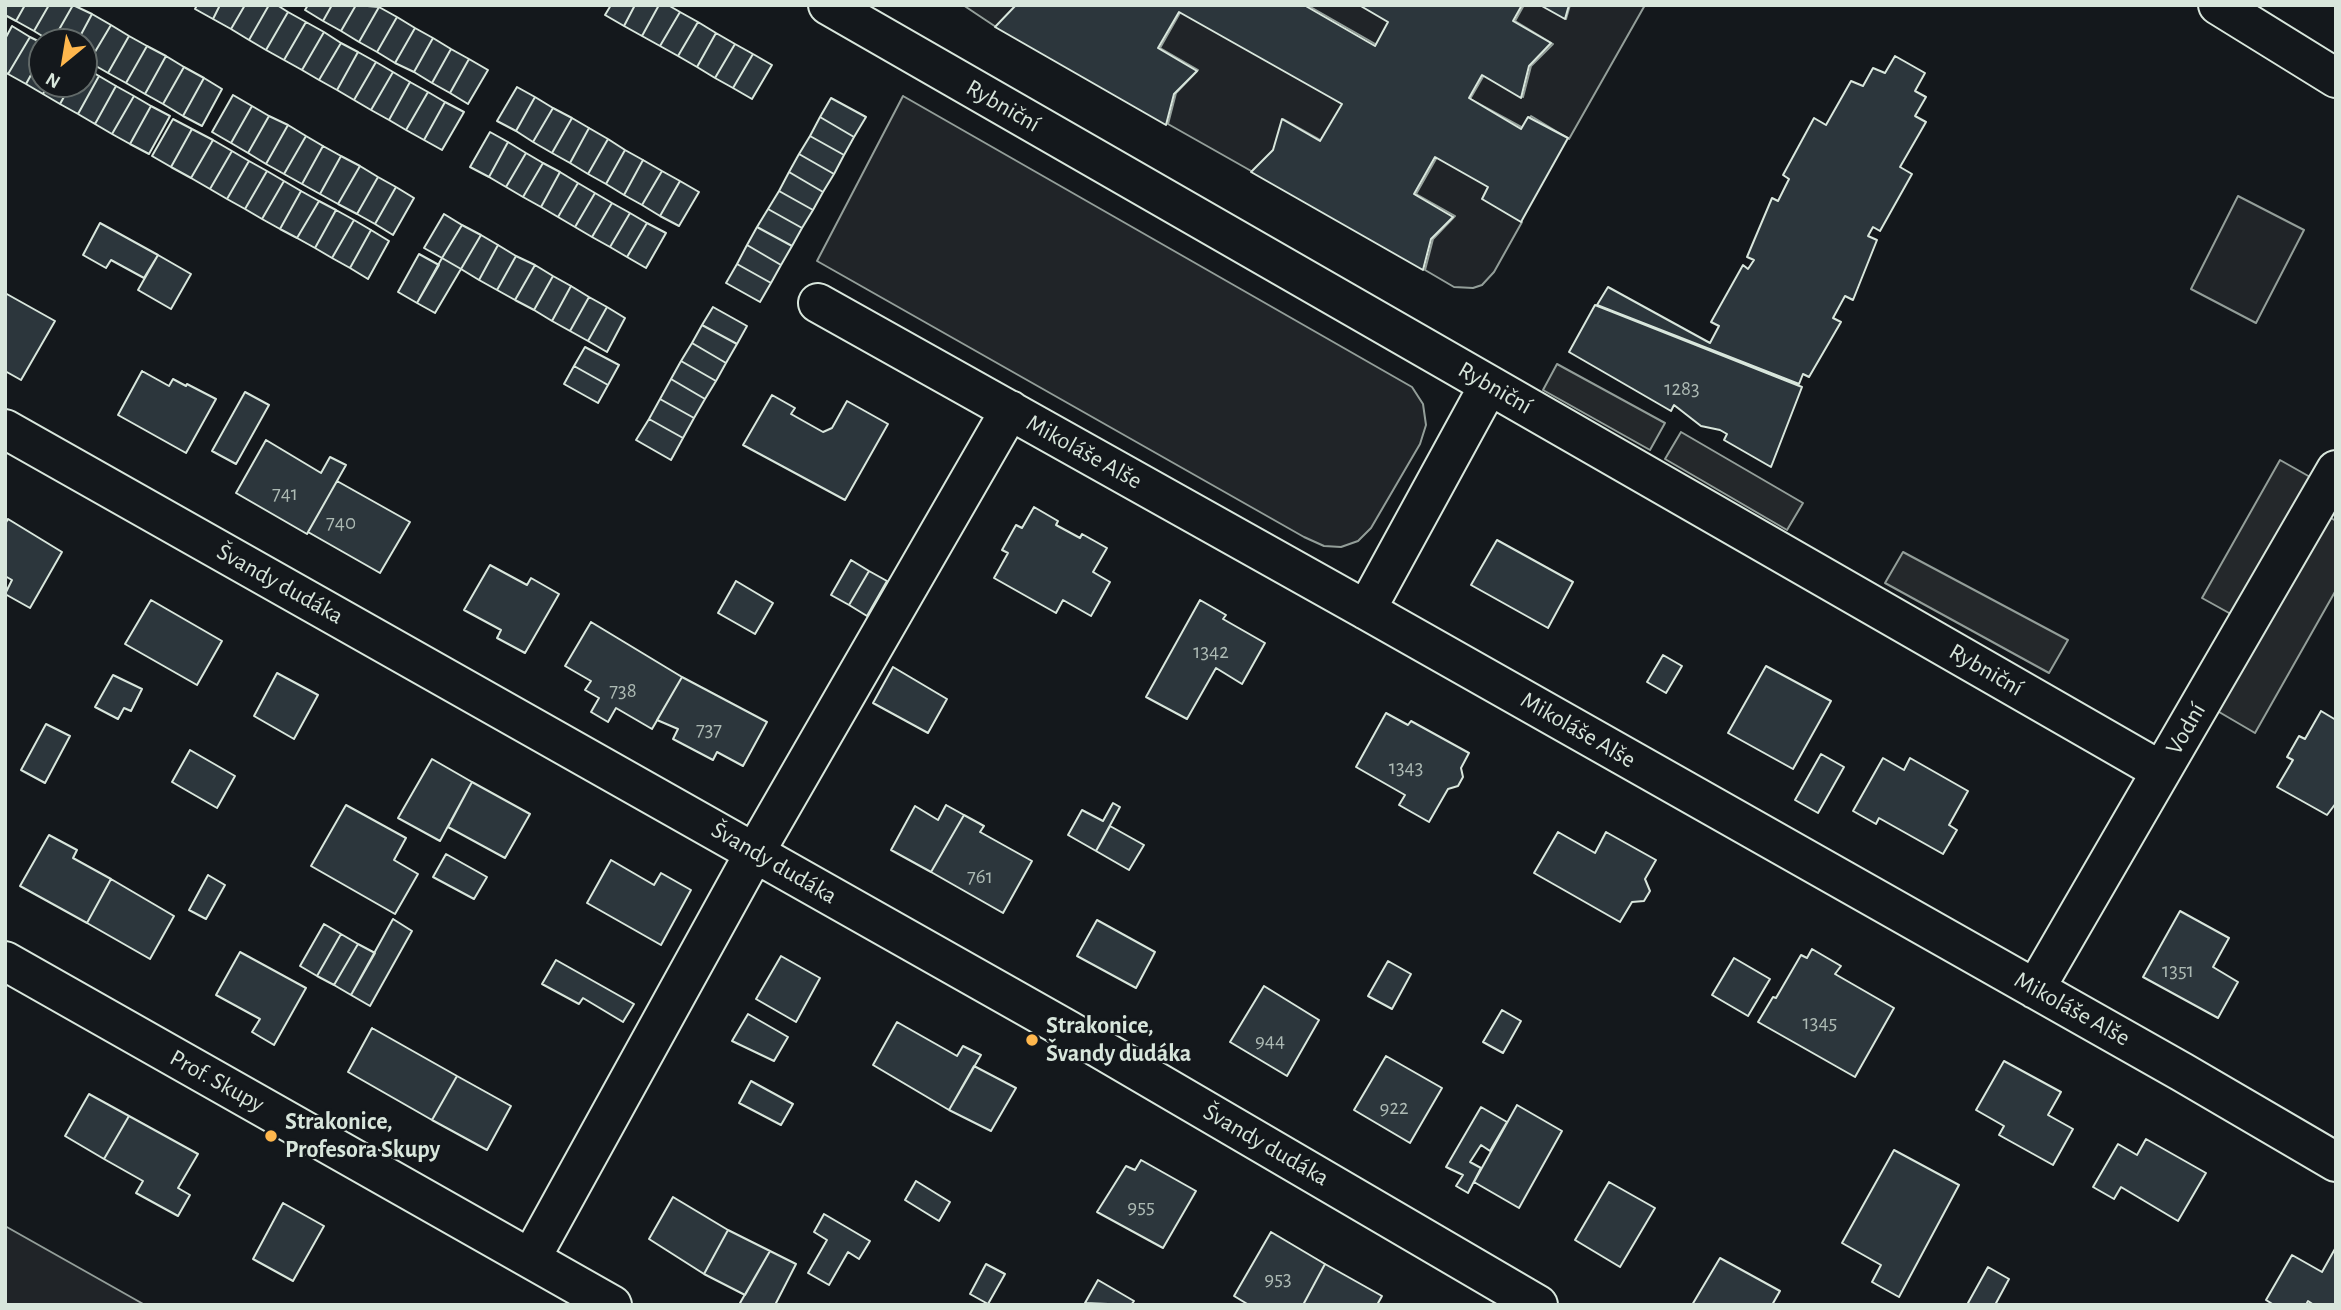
<!DOCTYPE html>
<meta charset="utf-8">
<style>
body{margin:0}
#map{position:relative;width:2341px;height:1310px;overflow:hidden;background:#14181c;font-family:"Alegreya Sans",sans-serif}
canvas{display:block}
.frame{position:absolute;inset:0;border:7px solid #d8e6dc;pointer-events:none}
.north{position:absolute;left:28px;top:28px;width:70px;height:70px;box-sizing:border-box;background:#14181c;border:2px solid #626a69;border-radius:50%;rotate:210deg;font-size:19px;font-weight:700;line-height:28px;text-align:center;color:#d8e6dc}
.north::after{content:'';display:block;margin:auto;width:24px;height:32px;background:#ffb74d;clip-path:polygon(50% 0,100% 100%,50% 72%,0 100%)}
</style>
<div id="map">
<canvas width="2341" height="1310"></canvas>
<div class="frame"></div>
<div class="north">N</div>
</div>
<script>
const context = document.querySelector('canvas').getContext('2d');
context.lineJoin = 'round';
function paint(path, color) { context.fillStyle = color; context.fill(path, 'evenodd'); }
const shape = rows => new Path2D(rows.map(r => 'M' + r).join(''));
function trace(path, color, width, dash) { context.strokeStyle = color; context.lineWidth = width; context.lineCap = dash ? 'butt' : 'round'; context.setLineDash(dash || []); context.stroke(path); }
function drawText(font, color, halo, rows, align = 'center') {
  context.font = font + ' "Alegreya Sans",sans-serif'; context.lineWidth = 5; context.setLineDash([]); context.textBaseline = 'middle'; context.strokeStyle = halo; context.fillStyle = color; for (const [text, x, y, turn = 0] of rows) {
    context.save(); context.translate(x, y); context.rotate((+turn || 0) * Math.PI / 180); context.textAlign = isNaN(turn) ? turn : align; if (halo) context.strokeText(text, 0, 0); context.fillText(text, 0, 0); context.restore();
  }
}
const green = shape([
 [963,5,1018,5,996,27,963,5],
 [1307,5,1361,5,1390,21,1377,45,1307,5],
 [1524,5,1542,5,1566,19,1570,5,1645,5,1569,139,1531,116,1523,128,1470,99,1484,75,1523,97,1531,66,1553,44,1515,21,1524,5],
 [1181,11,1343,104,1322,141,1283,119,1275,149,1253,172,1168,124,1176,93,1198,70,1160,48,1181,11],
 [903,96,1412,387,1423,404,1426,425,1420,444,1371,528,1358,541,1341,547,1324,546,1304,537,817,261,903,96],
 [1437,157,1490,187,1484,199,1522,222,1494,272,1482,285,1473,288,1454,287,1425,270,1433,239,1455,216,1416,194,1437,157],
 [2238,196,2304,230,2256,323,2191,289,2238,196],
 [5,1226,145,1305,5,1305,5,1226]
]);
paint(green, '#202428');
trace(green, '#939e99', 2);
const parking = shape([
 [1557,364,1665,423,1650,450,1543,390,1557,364],
 [1681,432,1803,503,1787,530,1665,459,1681,432],
 [2280,460,2326,486,2314,508,2336,521,2336,590,2255,733,2202,702,2247,623,2202,598,2280,460],
 [1903,552,2068,640,2049,673,1885,583,1903,552]
]);
paint(parking, '#24282b');
trace(parking, '#939e99', 2);
const building = shape([
 [5,5,25,5,16,21,5,15,5,5],
 [25,5,49,5,34,31,16,21,25,5],
 [49,5,73,5,52,42,34,31,49,5],
 [73,5,92,14,77,42,52,42,73,5],
 [197,5,220,5,213,19,195,9,197,5],
 [220,5,245,5,231,29,213,19,220,5],
 [245,5,269,5,249,40,231,29,245,5],
 [269,5,277,5,288,12,266,50,249,40,269,5],
 [308,5,332,5,323,21,305,10,308,5],
 [332,5,356,5,341,31,323,21,332,5],
 [356,5,379,7,359,42,341,31,356,5],
 [611,5,635,5,624,26,605,15,611,5],
 [635,5,659,5,642,36,624,26,635,5],
 [659,5,668,5,680,12,660,46,642,36,659,5],
 [1016,5,1304,5,1375,46,1388,22,1359,5,1522,5,1513,21,1551,43,1529,66,1521,98,1482,75,1469,98,1521,129,1528,117,1568,138,1521,222,1482,199,1488,187,1435,157,1414,194,1453,217,1431,239,1423,270,1251,172,1273,150,1282,119,1320,141,1342,104,1179,12,1158,48,1197,71,1174,94,1166,125,995,27,1016,5],
 [1540,5,1569,5,1565,19,1540,5],
 [379,7,397,17,377,52,359,42,379,7],
 [288,12,306,22,284,60,266,50,288,12],
 [680,12,698,22,678,56,660,46,680,12],
 [92,14,111,25,89,62,84,59,84,42,77,42,92,14],
 [397,17,415,28,395,63,377,52,397,17],
 [306,22,324,32,302,70,284,60,306,22],
 [698,22,716,33,697,67,678,56,698,22],
 [111,25,129,36,108,73,89,62,111,25],
 [12,26,30,37,8,74,5,72,5,39,12,26],
 [415,28,433,38,414,72,395,63,415,28],
 [324,32,341,43,319,80,302,70,324,32],
 [716,33,735,44,715,78,697,67,716,33],
 [129,36,147,46,126,83,108,73,129,36],
 [30,37,42,43,42,55,26,84,8,74,30,37],
 [433,38,451,49,432,83,414,72,433,38],
 [341,43,358,52,337,90,319,80,341,43],
 [735,44,753,54,733,88,715,78,735,44],
 [147,46,166,56,145,94,126,83,147,46],
 [451,49,469,59,450,93,432,83,451,49],
 [358,52,376,62,354,100,337,90,358,52],
 [753,54,772,65,752,99,733,88,753,54],
 [42,55,42,84,48,84,43,94,26,84,42,55],
 [166,56,184,67,163,104,145,94,166,56],
 [1895,56,1925,73,1915,91,1926,97,1915,116,1926,122,1900,167,1912,174,1880,231,1873,227,1868,236,1877,240,1853,300,1845,296,1833,318,1841,322,1809,377,1803,374,1799,384,1597,305,1608,287,1710,343,1719,326,1711,322,1743,265,1748,269,1754,260,1747,257,1772,198,1778,201,1789,179,1783,175,1814,118,1826,125,1851,81,1863,86,1873,68,1885,73,1895,56],
 [469,59,488,70,468,104,450,93,469,59],
 [376,62,393,72,371,110,354,100,376,62],
 [84,67,99,76,78,114,60,104,71,84,84,84,84,67],
 [184,67,204,78,183,116,163,104,184,67],
 [393,72,410,82,389,120,371,110,393,72],
 [99,76,116,86,95,124,78,114,99,76],
 [204,78,222,89,202,126,183,116,204,78],
 [410,82,428,92,406,130,389,120,410,82],
 [48,84,71,84,60,104,43,94,48,84],
 [116,86,134,96,112,134,95,124,116,86],
 [517,87,535,97,516,131,497,121,517,87],
 [428,92,445,102,424,140,406,130,428,92],
 [233,95,252,106,231,143,212,132,233,95],
 [134,96,151,106,130,144,112,134,134,96],
 [535,97,553,108,533,142,516,131,535,97],
 [831,98,866,117,854,137,820,117,831,98],
 [445,102,464,112,442,150,424,140,445,102],
 [151,106,170,116,149,154,130,144,151,106],
 [252,106,269,116,248,153,231,143,252,106],
 [553,108,572,118,552,153,533,142,553,108],
 [269,116,288,125,266,164,248,153,269,116],
 [820,117,854,137,844,155,810,136,820,117],
 [572,118,589,128,570,163,552,153,572,118],
 [173,119,192,129,171,167,152,156,173,119],
 [288,125,306,136,284,174,266,164,288,125],
 [589,128,608,139,588,174,570,163,589,128],
 [192,129,213,140,191,178,171,167,192,129],
 [490,132,508,142,489,177,470,167,490,132],
 [306,136,323,146,302,184,284,174,306,136],
 [810,136,844,155,834,174,799,154,810,136],
 [608,139,625,150,606,184,588,174,608,139],
 [213,140,232,151,210,189,191,178,213,140],
 [508,142,526,153,506,187,489,177,508,142],
 [323,146,341,156,320,194,302,184,323,146],
 [625,150,643,160,624,195,606,184,625,150],
 [232,151,249,161,227,199,210,189,232,151],
 [526,153,543,163,523,197,506,187,526,153],
 [799,154,834,174,823,192,789,172,799,154],
 [341,156,360,166,338,204,320,194,341,156],
 [643,160,662,171,642,205,624,195,643,160],
 [249,161,267,171,245,209,227,199,249,161],
 [543,163,560,172,541,207,523,197,543,163],
 [360,166,378,177,357,214,338,204,360,166],
 [267,171,284,181,262,219,245,209,267,171],
 [662,171,680,181,660,216,642,205,662,171],
 [560,172,578,183,558,217,541,207,560,172],
 [789,172,823,192,813,210,779,191,789,172],
 [378,177,396,187,375,224,357,214,378,177],
 [284,181,301,191,280,229,262,219,284,181],
 [680,181,699,192,679,226,660,216,680,181],
 [578,183,595,193,575,227,558,217,578,183],
 [396,187,414,198,393,235,375,224,396,187],
 [301,191,319,201,297,238,280,229,301,191],
 [779,191,813,210,802,228,768,209,779,191],
 [595,193,612,203,592,237,575,227,595,193],
 [319,201,336,210,315,248,297,238,319,201],
 [612,203,630,213,610,247,592,237,612,203],
 [768,209,802,228,792,246,757,227,768,209],
 [336,210,354,220,332,258,315,248,336,210],
 [630,213,647,223,627,257,610,247,630,213],
 [444,214,462,225,442,258,424,248,444,214],
 [354,220,371,230,350,268,332,258,354,220],
 [100,223,158,255,144,278,111,260,106,268,83,255,100,223],
 [647,223,666,233,646,268,627,257,647,223],
 [462,225,481,235,461,269,442,258,462,225],
 [757,227,792,246,781,265,747,245,757,227],
 [371,230,389,241,368,279,350,268,371,230],
 [481,235,498,245,479,280,461,269,481,235],
 [498,245,516,256,497,290,479,280,498,245],
 [747,245,781,265,771,283,737,264,747,245],
 [419,254,439,265,417,303,398,292,419,254],
 [158,255,191,274,171,309,138,290,158,255],
 [516,256,535,265,515,300,497,290,516,256],
 [442,258,461,269,435,313,417,303,442,258],
 [737,264,771,283,760,302,726,283,737,264],
 [535,265,553,276,534,310,515,300,535,265],
 [553,276,571,286,552,321,534,310,553,276],
 [571,286,589,297,570,331,552,321,571,286],
 [5,293,55,321,21,380,5,371,5,293],
 [589,297,607,307,588,341,570,331,589,297],
 [1595,305,1802,387,1771,467,1724,440,1727,434,1720,430,1701,426,1674,405,1671,411,1569,352,1595,305],
 [607,307,625,318,607,352,588,341,607,307],
 [713,307,747,326,737,344,702,325,713,307],
 [702,325,737,344,726,363,692,343,702,325],
 [692,343,726,363,716,381,681,361,692,343],
 [585,347,619,365,608,385,574,366,585,347],
 [681,361,716,381,705,399,671,379,681,361],
 [574,366,608,385,598,403,564,384,574,366],
 [142,371,169,386,173,379,186,386,187,384,216,399,186,453,118,415,142,371],
 [671,379,705,399,694,418,660,399,671,379],
 [245,392,269,405,236,464,212,451,245,392],
 [772,395,795,408,791,414,823,432,832,428,847,401,888,424,845,500,743,445,772,395],
 [660,399,694,418,683,438,649,419,660,399],
 [649,419,683,438,671,460,636,440,649,419],
 [266,440,321,473,330,457,346,465,307,534,236,493,266,440],
 [337,481,410,522,380,573,308,532,337,481],
 [1034,507,1058,521,1056,525,1080,538,1082,534,1107,548,1093,572,1110,582,1091,616,1063,600,1056,613,994,578,1008,553,1002,550,1016,525,1022,528,1034,507],
 [8,519,62,552,30,608,5,594,12,580,5,576,5,524,8,519],
 [1497,540,1573,582,1548,628,1471,585,1497,540],
 [851,560,869,571,849,605,831,595,851,560],
 [490,565,527,585,531,578,559,594,525,653,497,638,501,630,464,610,490,565],
 [869,571,887,581,867,616,849,605,869,571],
 [736,581,773,603,755,634,718,613,736,581],
 [151,600,222,641,197,685,125,644,151,600],
 [1200,600,1226,615,1223,619,1265,643,1242,684,1216,668,1187,719,1146,697,1200,600],
 [591,622,682,677,652,729,616,708,608,722,591,712,599,698,585,690,591,681,565,666,591,622],
 [1663,655,1682,666,1666,693,1647,682,1663,655],
 [1766,666,1831,701,1793,769,1728,733,1766,666],
 [893,667,947,699,928,733,873,703,893,667],
 [277,673,318,695,294,739,254,716,277,673],
 [113,675,142,689,131,711,124,708,118,719,95,707,113,675],
 [682,677,767,722,743,766,717,752,713,760,673,739,678,729,657,720,682,677],
 [2321,711,2336,720,2336,803,2327,815,2277,787,2293,760,2287,757,2299,736,2305,739,2321,711],
 [1386,713,1408,725,1411,721,1469,753,1461,768,1463,777,1458,786,1448,789,1429,822,1399,805,1405,795,1356,767,1386,713],
 [46,724,70,736,45,783,21,770,46,724],
 [190,750,235,776,217,808,172,782,190,750],
 [1821,754,1844,767,1818,813,1795,800,1821,754],
 [1883,758,1904,770,1910,758,1968,791,1949,825,1957,830,1943,854,1879,818,1876,824,1853,811,1883,758],
 [432,759,472,782,440,841,398,818,432,759],
 [472,782,530,814,505,858,448,827,472,782],
 [1113,803,1120,807,1096,851,1068,835,1082,810,1103,821,1113,803],
 [346,805,406,838,394,860,418,874,395,914,311,866,346,805],
 [946,805,964,815,931,872,891,850,915,806,938,820,946,805],
 [964,815,984,826,980,832,1032,861,1003,913,931,872,964,815],
 [1110,826,1144,845,1129,870,1096,851,1110,826],
 [1558,832,1595,853,1606,832,1656,860,1645,879,1650,891,1644,901,1632,902,1620,922,1534,873,1558,832],
 [49,835,77,850,73,858,111,879,87,923,20,886,49,835],
 [446,854,487,877,474,899,433,877,446,854],
 [611,860,654,885,661,873,691,890,661,945,587,903,611,860],
 [208,875,225,885,206,919,189,910,208,875],
 [111,879,174,916,150,959,87,923,111,879],
 [2180,911,2229,938,2213,967,2238,982,2218,1018,2143,977,2180,911],
 [393,919,412,931,370,1006,351,995,393,919],
 [1097,920,1155,952,1136,988,1077,956,1097,920],
 [324,924,341,934,317,976,300,966,324,924],
 [341,934,358,944,334,985,317,976,341,934],
 [358,944,375,953,351,995,334,985,358,944],
 [1812,949,1841,966,1835,974,1894,1008,1855,1077,1758,1022,1773,997,1776,998,1801,955,1807,958,1812,949],
 [240,952,306,988,274,1045,252,1032,260,1019,216,995,240,952],
 [781,956,820,978,796,1022,756,999,781,956],
 [1734,958,1770,979,1748,1016,1712,995,1734,958],
 [556,960,634,1004,623,1022,583,998,579,1004,542,984,556,960],
 [1388,961,1411,974,1392,1009,1368,996,1388,961],
 [1264,986,1319,1020,1287,1076,1230,1042,1264,986],
 [1502,1010,1521,1021,1503,1053,1483,1042,1502,1010],
 [748,1014,788,1037,774,1061,732,1041,748,1014],
 [897,1022,957,1056,963,1046,981,1055,949,1110,873,1065,897,1022],
 [372,1028,457,1076,432,1120,348,1072,372,1028],
 [1386,1056,1442,1088,1410,1143,1354,1110,1386,1056],
 [2004,1061,2061,1092,2048,1115,2073,1129,2053,1165,1999,1135,2004,1126,1976,1110,2004,1061],
 [974,1066,1016,1088,991,1131,949,1110,974,1066],
 [457,1076,511,1106,487,1150,432,1120,457,1076],
 [751,1081,793,1104,781,1125,739,1103,751,1081],
 [89,1094,129,1116,104,1159,65,1136,89,1094],
 [1517,1105,1562,1131,1519,1208,1474,1182,1517,1105],
 [1481,1107,1507,1122,1490,1151,1481,1145,1470,1162,1481,1168,1468,1193,1456,1186,1463,1175,1446,1167,1481,1107],
 [129,1116,198,1154,178,1188,190,1195,178,1216,136,1193,143,1181,104,1159,129,1116],
 [2146,1139,2206,1173,2178,1221,2121,1187,2114,1199,2093,1187,2118,1144,2137,1155,2146,1139],
 [1894,1150,1959,1185,1899,1297,1872,1282,1881,1265,1842,1243,1894,1150],
 [1141,1160,1196,1191,1163,1248,1097,1212,1126,1166,1135,1170,1141,1160],
 [916,1181,950,1202,939,1221,905,1200,916,1181],
 [1609,1182,1655,1208,1620,1267,1575,1240,1609,1182],
 [673,1197,728,1230,704,1274,649,1239,673,1197],
 [283,1203,324,1226,293,1281,253,1259,283,1203],
 [824,1214,870,1241,859,1259,848,1252,829,1285,808,1273,827,1240,814,1232,824,1214],
 [728,1230,770,1251,745,1295,704,1274,728,1230],
 [1271,1232,1325,1264,1303,1305,1249,1305,1234,1296,1271,1232],
 [2336,1247,2336,1305,2314,1305,2308,1301,2306,1305,2274,1305,2266,1300,2292,1255,2322,1272,2336,1247],
 [770,1251,796,1264,775,1305,743,1305,740,1303,770,1251],
 [1720,1258,1780,1291,1772,1305,1692,1305,1720,1258],
 [986,1264,1005,1274,988,1304,970,1294,986,1264],
 [1325,1264,1382,1296,1377,1305,1303,1305,1325,1264],
 [1988,1267,2009,1279,1995,1305,1971,1305,1968,1303,1988,1267],
 [1098,1280,1134,1301,1131,1305,1085,1303,1098,1280]
]);
paint(building, '#2c363c');
trace(building, '#d8e6dc', 2);
const minor = shape([
 [828,5,2161,771],
 [2218,5,2336,78],
 [818,303,1366,610,2182,1072,2336,1162],
 [5,429,1068,1030,1538,1305],
 [1366,610,1489,385],
 [5,961,612,1305],
 [2035,989,2336,470],
 [531,1258,755,852,1010,410]
]);
trace(minor, '#d8e6dc', 42);
trace(minor, '#14181c', 38);
for (const [x, y, r, color] of [
 [1032,1040,7,"#ffb74d"],
 [271,1136,7,"#ffb74d"]
]) { const dot = new Path2D(); dot.arc(x, y, r, 0, 2 * Math.PI); context.fillStyle = color; context.fill(dot); trace(dot, '#14181c', 2.5); }
drawText('21px', '#adbab4', null, [
 ["1283",1682,389],
 ["741",285,494],
 ["740",341,523],
 ["1342",1211,652],
 ["738",623,691],
 ["737",709,730],
 ["1343",1406,768],
 ["761",980,877],
 ["1351",2178,971],
 ["1345",1820,1023],
 ["944",1270,1041],
 ["922",1394,1108],
 ["955",1141,1207],
 ["953",1278,1279]
]);
drawText('24px', '#d8e6dc', '#14181c', [
 ["Rybniční",1003,106,30],
 ["Rybniční",1495,388,30],
 ["Mikoláše Alše",1084,452,29],
 ["Švandy dudáka",280,584,29],
 ["Rybniční",1986,670,30],
 ["Vodní",2186,729,-60],
 ["Mikoláše Alše",1578,730,30],
 ["Švandy dudáka",774,863,30],
 ["Mikoláše Alše",2072,1009,29],
 ["Prof. Skupy",217,1081,29],
 ["Švandy dudáka",1266,1145,30]
]);
drawText('bold 24px', '#d8e6dc', '#14181c', [
 ["Strakonice,",1046,1026],
 ["Švandy dudáka",1046,1054],
 ["Strakonice,",285,1122],
 ["Profesora Skupy",285,1150]
], 'left');
</script>
